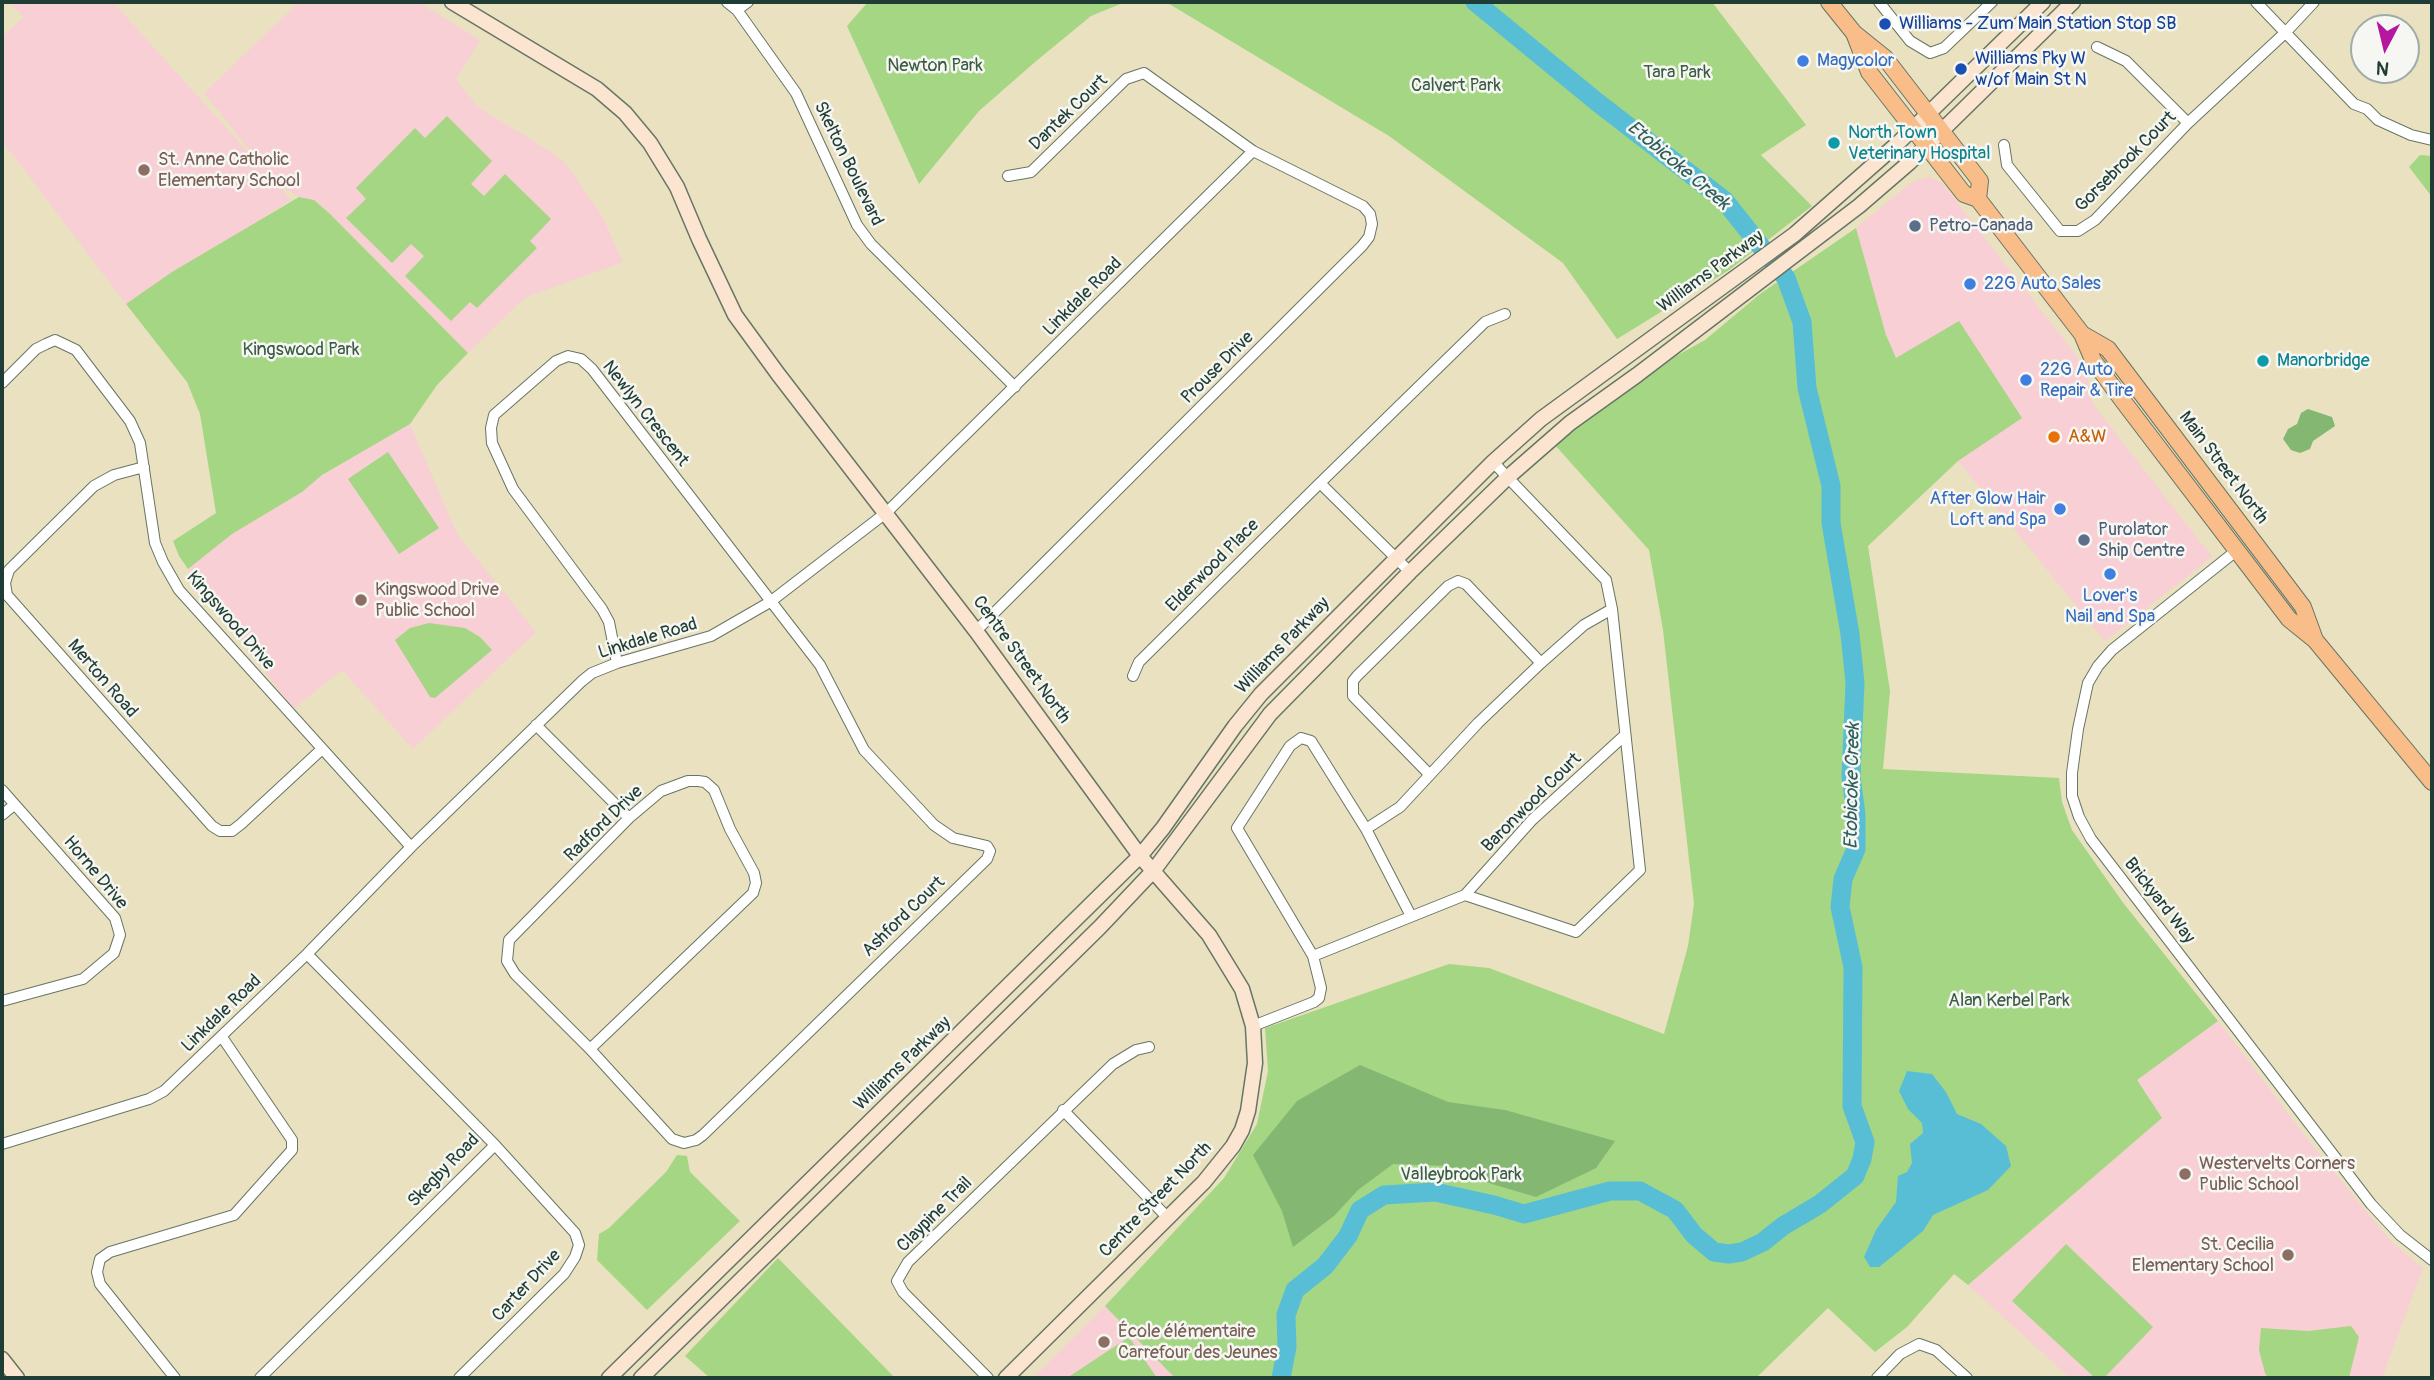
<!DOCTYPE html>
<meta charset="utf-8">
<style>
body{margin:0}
#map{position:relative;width:2434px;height:1380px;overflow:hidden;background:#eae1c0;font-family:Pangolin,sans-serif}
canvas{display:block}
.frame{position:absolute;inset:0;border:4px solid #1f3d34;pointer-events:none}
.north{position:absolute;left:2350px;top:14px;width:70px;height:70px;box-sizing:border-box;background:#f6f6f2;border:2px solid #a0aca6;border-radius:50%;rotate:187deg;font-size:19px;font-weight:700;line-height:28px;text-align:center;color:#1f3d34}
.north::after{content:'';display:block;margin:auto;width:24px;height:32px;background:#b5179e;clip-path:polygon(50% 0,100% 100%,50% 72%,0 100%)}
</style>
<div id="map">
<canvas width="2434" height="1380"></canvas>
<div class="frame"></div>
<div class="north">N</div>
</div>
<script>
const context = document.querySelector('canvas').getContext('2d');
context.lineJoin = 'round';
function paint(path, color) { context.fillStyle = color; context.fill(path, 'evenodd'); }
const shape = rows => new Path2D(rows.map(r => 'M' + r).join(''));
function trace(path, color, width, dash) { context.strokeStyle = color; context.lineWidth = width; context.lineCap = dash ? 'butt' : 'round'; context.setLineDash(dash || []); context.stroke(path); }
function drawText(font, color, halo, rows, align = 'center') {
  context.font = font + ' Pangolin,sans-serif'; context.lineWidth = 5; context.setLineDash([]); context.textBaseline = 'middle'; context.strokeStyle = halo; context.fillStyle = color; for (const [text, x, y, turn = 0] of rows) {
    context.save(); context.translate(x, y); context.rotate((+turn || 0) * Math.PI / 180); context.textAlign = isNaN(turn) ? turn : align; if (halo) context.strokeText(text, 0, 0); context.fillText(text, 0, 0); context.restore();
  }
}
paint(shape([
 [9,2,113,2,275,182,204,93,299,2,418,2,480,40,456,80,478,107,553,153,568,166,602,216,623,262,526,297,468,353,329,213,314,200,299,197,277,183,291,200,126,304,2,141,2,37,24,17],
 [1929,177,1942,183,2083,364,2087,375,2092,403,2212,557,2105,641,1958,461,2021,418,1896,358,1886,335,1856,228,1912,182],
 [410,424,457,534,536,632,413,749,342,670,293,709,188,569,232,534,302,492,322,475],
 [2218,1021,2312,1145,2369,1215,2393,1243,2423,1268,2382,1378,2070,1378,1968,1285,2162,1118,2136,1080],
 [1105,1306,1175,1378,1033,1378]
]), '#f7cfd4');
paint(shape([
 [868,2,1125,2,1091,16,1035,62,979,111,919,184,847,26],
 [1166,2,1712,2,1806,125,1761,155,1812,206,1729,270,1617,339,1563,263,1389,136],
 [447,116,492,161,471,184,484,196,505,174,551,219,530,241,537,248,477,308,470,302,451,321,405,276,424,256,411,244,392,263,346,218,366,199,356,188,415,128,425,138],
 [2420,155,2432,156,2432,197,2409,167],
 [299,197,314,200,329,213,468,353,437,385,410,424,322,475,302,492,232,534,188,569,179,556,173,541,216,513,200,414,187,382,126,304,172,272],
 [1856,228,1886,335,1896,358,1959,321,2022,418,1958,461,1868,546,1890,691,1883,769,2059,778,2062,802,2072,830,2124,904,2218,1021,2137,1080,2162,1118,1968,1285,1954,1274,1907,1327,1875,1352,1828,1308,1756,1378,1175,1378,1105,1306,1224,1178,1257,1124,1268,1071,1265,1028,1449,964,1489,968,1664,1034,1688,946,1694,904,1663,630,1649,550,1554,444,1676,356,1705,340,1760,294],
 [388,452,439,528,399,554,348,479],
 [429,623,465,628,480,637,492,650,435,698,430,697,395,640,410,628],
 [677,1155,687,1156,690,1172,740,1221,647,1310,597,1260,599,1234,609,1228,666,1172],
 [2066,1244,2153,1327,2104,1378,2095,1378,2012,1301],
 [778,1258,895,1378,710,1378,685,1356],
 [2351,1326,2359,1337,2349,1378,2268,1378,2265,1373,2259,1350,2261,1328,2308,1331],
 [1129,1337,1157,1378,1067,1378]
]), '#a5d684');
paint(shape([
 [2308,409,2332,417,2335,426,2313,441,2310,449,2300,453,2291,450,2283,439,2288,429,2297,424,2301,413],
 [1360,1065,1448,1102,1505,1110,1615,1141,1596,1168,1536,1197,1492,1184,1448,1166,1393,1164,1358,1190,1334,1216,1293,1247,1282,1211,1253,1155,1297,1101]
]), '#84b772');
paint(shape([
 [1907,1071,1932,1074,1946,1092,1957,1114,1981,1124,2006,1146,2011,1166,1988,1190,1933,1215,1923,1231,1894,1255,1879,1267,1870,1267,1864,1257,1876,1230,1896,1202,1898,1176,1907,1172,1912,1163,1910,1144,1923,1133,1922,1123,1908,1109,1899,1091]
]), '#58bed6');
trace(shape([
 [1281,1378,1287,1347,1286,1315,1295,1290,1325,1266,1348,1236,1360,1210,1384,1195,1435,1192,1494,1205,1524,1214,1610,1191,1640,1191,1675,1210,1694,1235,1714,1252,1729,1254,1742,1252,1763,1242,1783,1226,1820,1204,1855,1176,1862,1159,1865,1142,1852,1106,1853,967,1840,907,1843,879,1856,849,1856,815,1851,776,1855,683,1850,634,1831,523,1831,486,1807,388,1802,322,1786,278,1724,200,1597,102,1475,2]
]), '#58bed6', 19);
const street = shape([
 [727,2,737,10,796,93,857,225,871,244,1015,387],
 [1879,2,1910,41,1930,53,1944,48,1992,2],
 [2256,2,2354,104,2367,109,2378,120,2411,135,2432,140],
 [737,10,748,2],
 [2097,47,2126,61,2188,123],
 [2004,145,2007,165,2060,231,2078,231,2095,220,2188,123,2286,32,2314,2],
 [2,383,36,349,46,344,55,340,76,350,130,421,140,443,155,543,163,562,179,590,411,847],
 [144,467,114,475,94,486,9,570,5,583,7,595,212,826,220,831,232,831,241,824,322,749],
 [1320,483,1410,572],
 [2236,551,2112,650,2098,666,2088,683,2078,729,2072,773,2072,796,2079,817,2091,839,2371,1204,2400,1235,2432,1260],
 [976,631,1362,246,1369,237,1372,224,1370,214,1363,206,1253,151,1144,73,1126,79,1031,172,1008,176],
 [1133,676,1139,662,1320,483,1485,322,1505,314],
 [536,725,629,818],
 [1429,774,1353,696,1353,681,1357,676,1448,586,1458,581,1466,584,1541,663],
 [2,790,115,918,120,935,114,953,83,979,2,1001],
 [2,815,14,805],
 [1366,829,1400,807,1478,723,1541,663,1584,625,1612,609],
 [1465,895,1576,932,1640,870,1612,609,1606,580,1493,462],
 [307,954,495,1145,575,1233,579,1245,575,1257,564,1274,459,1378],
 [1313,956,1465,895,1532,820,1625,735],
 [1253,1026,1314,1002,1319,998,1321,988,1313,956,1237,828,1290,746,1301,738,1311,741,1366,829,1411,916],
 [590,1049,753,893,756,883,754,873,730,829,714,790,705,782,698,781,688,781,661,791,629,818,509,940,507,961,515,974,590,1049,672,1139,684,1143,696,1140,703,1135,987,859,990,851,987,846,953,838,934,825,864,750,820,665,592,369,581,359,568,356,556,361,494,415,491,428,492,443,513,489,602,609,609,622,617,663],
 [1063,1110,1168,1218],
 [2,1144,149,1099,164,1091,307,954,411,847,582,681,592,673,617,663,711,636,770,602,887,512,1253,151],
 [175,1378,100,1284,97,1272,100,1259,110,1252,234,1215,292,1150,292,1140,222,1037],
 [260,1378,495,1145],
 [988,1378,903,1292,897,1281,908,1262,1113,1064,1136,1050,1149,1047],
 [1877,1378,1900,1354,1919,1344,1936,1350,1967,1378]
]);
const secondary = shape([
 [452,2,597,89,625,113,650,143,677,187,699,239,735,315,778,374,976,631,1140,856,1209,935,1242,989,1253,1026,1255,1063,1248,1111,1242,1130,1233,1146,1204,1182,1006,1378],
 [2,1359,17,1378],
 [609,1378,1140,856,1163,828,1235,726,1261,694,1493,462,1541,419,1795,234,1896,145,2043,2],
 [641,1378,1100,927,1154,870,1270,714,1410,572,1507,478,1570,423,1637,375,1859,206,1910,162,2073,2]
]);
const primary = shape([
 [1829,2,1854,33,1885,58,1980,181,1978,199],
 [1854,33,1869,72,1964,194,1978,199,2082,334,2093,360,2123,401,2289,619,2315,640,2432,782],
 [2082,334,2108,349,2303,607,2315,640]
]);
trace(street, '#667665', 12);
trace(secondary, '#667665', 17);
trace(primary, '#667665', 18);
trace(street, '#fff', 10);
trace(secondary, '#fce5d0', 14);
trace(primary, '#f8bd89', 16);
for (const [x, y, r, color] of [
 [1885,24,7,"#1a4fb4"],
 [1803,61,7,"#3f7fe0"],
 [1961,69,7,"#1a4fb4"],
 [1834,143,7,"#0f9aa8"],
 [144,170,7,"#8d6e63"],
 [1915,226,7,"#5c6f8a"],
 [1970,284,7,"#3f7fe0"],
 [2263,361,7,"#0f9aa8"],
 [2026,380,7,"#3f7fe0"],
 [2054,437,7,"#e8710a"],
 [2060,509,7,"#3f7fe0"],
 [2084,540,7,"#5c6f8a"],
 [2110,574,7,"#3f7fe0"],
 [361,600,7,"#8d6e63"],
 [2185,1174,7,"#8d6e63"],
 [2288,1255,7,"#8d6e63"],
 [1104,1342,7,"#8d6e63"]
]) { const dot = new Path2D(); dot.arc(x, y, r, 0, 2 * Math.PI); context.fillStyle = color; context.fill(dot); trace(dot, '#f6f6f2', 2.5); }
drawText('18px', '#164399', '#f6f6f2', [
 ["Williams - Zum Main Station Stop SB",1899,24],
 ["Williams Pky W",1975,59],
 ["w/of Main St N",1975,80]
], 'left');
drawText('18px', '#366cbe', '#f6f6f2', [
 ["Magycolor",1817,61],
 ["22G Auto Sales",1984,284],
 ["22G Auto",2040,370],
 ["Repair & Tire",2040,391],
 ["After Glow Hair",2046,499,"right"],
 ["Loft and Spa",2046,520,"right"],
 ["Lover's",2110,596,"center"],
 ["Nail and Spa",2110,617,"center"]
], 'left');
drawText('18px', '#3a5c44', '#f6f6f2', [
 ["Newton Park",935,66],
 ["Tara Park",1677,73],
 ["Calvert Park",1456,86],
 ["Kingswood Park",301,350],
 ["Alan Kerbel Park",2009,1001],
 ["Valleybrook Park",1461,1175]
]);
drawText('18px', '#1f3d34', '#f6f6f2', [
 ["Dantek Court",1069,113,-44],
 ["Gorsebrook Court",2126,162,-45],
 ["Skelton Boulevard",848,164,64],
 ["Williams Parkway",1711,272,-36],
 ["Linkdale Road",1083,297,-45],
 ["Prouse Drive",1218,368,-45],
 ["Newlyn Crescent",645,414,52],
 ["Main Street North",2223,468,53],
 ["Elderwood Place",1213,566,-45],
 ["Kingswood Drive",230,621,49],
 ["Linkdale Road",648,639,-17],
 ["Williams Parkway",1283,646,-46],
 ["Centre Street North",1021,660,54],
 ["Merton Road",102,679,49],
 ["Baronwood Court",1532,803,-45],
 ["Radford Drive",604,824,-44],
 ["Horne Drive",95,873,50],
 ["Brickyard Way",2159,901,52],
 ["Ashford Court",904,917,-44],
 ["Linkdale Road",222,1014,-44],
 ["Williams Parkway",903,1064,-44],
 ["Skegby Road",444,1171,-46],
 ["Centre Street North",1156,1200,-46],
 ["Claypine Trail",935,1215,-45],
 ["Carter Drive",527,1286,-47]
]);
drawText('18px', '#0d838f', '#f6f6f2', [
 ["North Town",1848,133],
 ["Veterinary Hospital",1848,154],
 ["Manorbridge",2277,361]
], 'left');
drawText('18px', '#785e54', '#f6f6f2', [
 ["St. Anne Catholic",158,160],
 ["Elementary School",158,181],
 ["Kingswood Drive",375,590],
 ["Public School",375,611],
 ["Westervelts Corners",2199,1164],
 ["Public School",2199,1185],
 ["St. Cecilia",2274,1245,"right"],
 ["Elementary School",2274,1266,"right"],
 ["École élémentaire",1118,1332],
 ["Carrefour des Jeunes",1118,1353]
], 'left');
drawText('18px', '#4e5e75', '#f6f6f2', [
 ["Petro-Canada",1929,226],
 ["Purolator",2098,530],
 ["Ship Centre",2098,551]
], 'left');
drawText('18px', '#c56008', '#f6f6f2', [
 ["A&W",2068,437]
], 'left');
drawText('italic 19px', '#2d5d5c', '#f6f6f2', [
 ["Etobicoke Creek",1678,166,40],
 ["Etobicoke Creek",1853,786,-89]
]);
</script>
